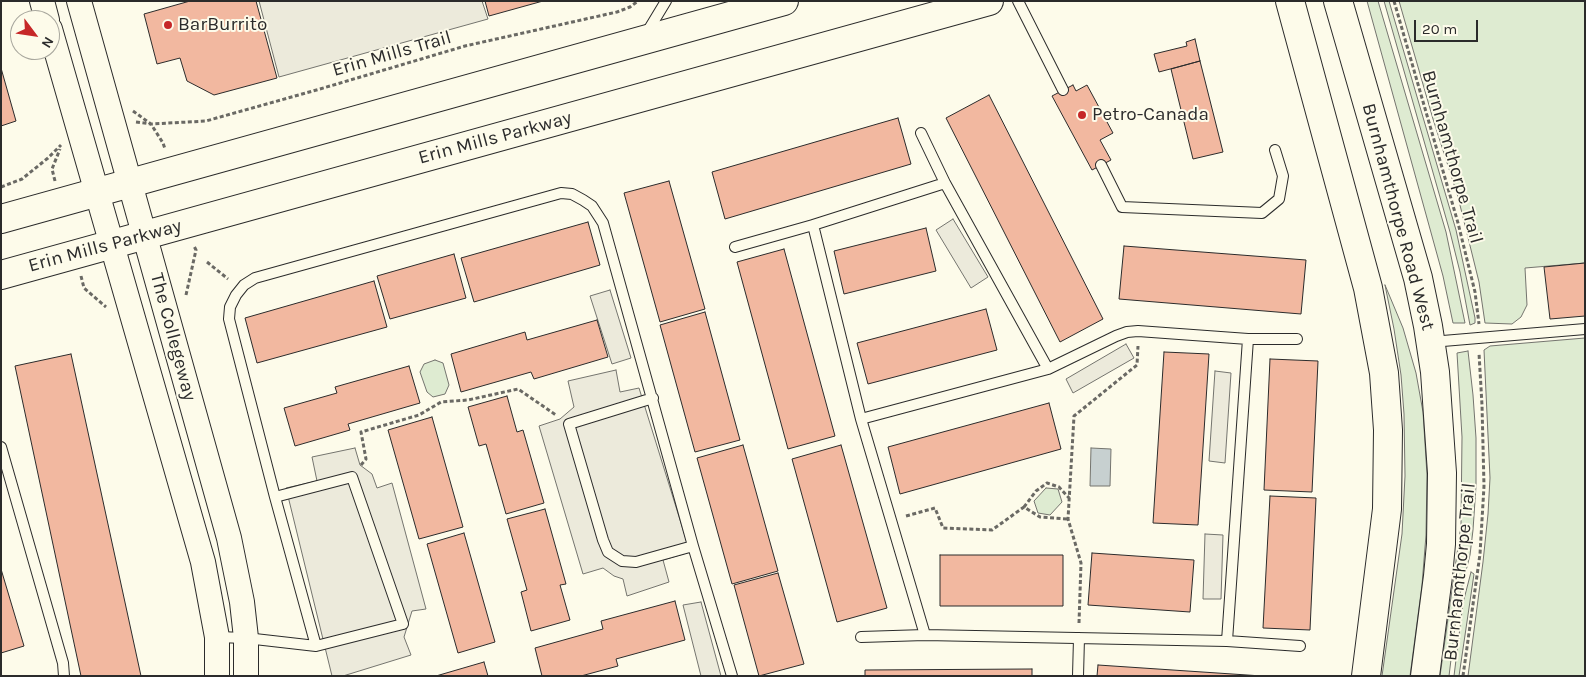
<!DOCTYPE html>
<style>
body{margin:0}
#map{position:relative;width:1586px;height:677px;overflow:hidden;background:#fdfbea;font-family:Karla,sans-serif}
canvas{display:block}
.frame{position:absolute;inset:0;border:2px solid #2b2b2b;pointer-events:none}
.north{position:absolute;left:10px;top:10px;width:50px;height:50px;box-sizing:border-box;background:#fdfbea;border:1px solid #a9a89e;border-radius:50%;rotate:121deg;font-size:14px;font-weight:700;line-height:20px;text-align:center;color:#2b2b2b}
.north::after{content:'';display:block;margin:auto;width:18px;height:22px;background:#c62828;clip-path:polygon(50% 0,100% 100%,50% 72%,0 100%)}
.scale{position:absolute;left:1414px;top:20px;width:64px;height:22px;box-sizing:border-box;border:2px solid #2b2b2b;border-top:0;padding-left:6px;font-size:15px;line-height:18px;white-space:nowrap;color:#2b2b2b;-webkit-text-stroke:4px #fdfbea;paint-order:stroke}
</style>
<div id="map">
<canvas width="1586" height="677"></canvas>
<div class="frame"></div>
<div class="north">N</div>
<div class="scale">20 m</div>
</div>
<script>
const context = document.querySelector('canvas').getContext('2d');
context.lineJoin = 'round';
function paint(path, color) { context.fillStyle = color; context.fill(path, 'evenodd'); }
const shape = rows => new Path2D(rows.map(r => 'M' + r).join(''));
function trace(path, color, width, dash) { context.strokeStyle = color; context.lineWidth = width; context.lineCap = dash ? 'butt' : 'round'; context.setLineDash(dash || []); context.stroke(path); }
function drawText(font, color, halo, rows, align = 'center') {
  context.font = font + ' Karla,sans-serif'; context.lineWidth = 4; context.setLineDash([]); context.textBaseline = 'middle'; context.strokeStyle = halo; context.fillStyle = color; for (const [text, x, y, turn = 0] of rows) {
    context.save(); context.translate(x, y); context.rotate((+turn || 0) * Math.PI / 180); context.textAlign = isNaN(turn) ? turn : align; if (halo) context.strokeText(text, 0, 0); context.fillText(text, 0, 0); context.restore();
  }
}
const green = shape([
 [1367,1,1378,1,1446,232,1465,323,1453,323,1443,276,1367,1],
 [1384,1,1389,1,1456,230,1475,318,1475,323,1470,325,1460,272,1450,232,1384,1],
 [1399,1,1585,1,1585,263,1525,268,1527,305,1521,317,1512,324,1485,323,1479,282,1458,197,1433,119,1399,1],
 [1385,285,1403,328,1416,373,1423,412,1427,475,1426,535,1422,585,1410,676,1382,676,1402,534,1405,476,1404,414,1401,375,1394,329,1385,285],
 [1585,338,1585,676,1468,676,1483,562,1488,514,1490,478,1484,350,1490,346,1585,338],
 [1468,351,1473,395,1476,438,1476,486,1473,530,1470,555,1458,602,1449,676,1440,676,1461,525,1462,437,1457,353,1468,351],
 [435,360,443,363,449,385,445,394,433,397,427,392,420,372,424,364,435,360],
 [1046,488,1058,489,1062,502,1050,515,1038,513,1034,501,1046,488],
 [1471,572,1474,574,1459,676,1454,676,1463,603,1471,572]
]);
paint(green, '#deebd1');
trace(green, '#74746e', 1);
const parking = shape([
 [259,1,482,1,488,19,279,77,259,1],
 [953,219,988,277,971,288,936,230,953,219],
 [610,290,631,358,612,364,590,296,610,290],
 [1126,344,1134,358,1073,393,1066,379,1126,344],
 [616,370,620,392,639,388,690,552,663,560,669,582,627,596,623,579,614,576,603,568,583,574,539,426,560,419,574,407,568,381,616,370],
 [1215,371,1231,373,1225,463,1209,461,1215,371],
 [355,448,360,465,372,474,377,488,392,483,426,609,412,611,404,637,411,655,343,676,332,676,286,488,317,481,312,457,355,448],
 [1205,534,1223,535,1221,599,1203,599,1205,534],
 [701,602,721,676,701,676,683,605,701,602]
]);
paint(parking, '#eceadb');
trace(parking, '#74746e', 1);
const water = shape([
 [1091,448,1111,449,1110,486,1090,486,1091,448]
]);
paint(water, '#c7d0d0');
trace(water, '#74746e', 1);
const building = shape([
 [190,1,256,1,277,78,214,95,187,81,180,58,157,64,144,14,190,1],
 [485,1,543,1,489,16,485,1],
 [1195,39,1200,61,1159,72,1154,54,1187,46,1186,42,1195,39],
 [1200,61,1223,152,1193,159,1171,69,1200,61],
 [1,68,16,121,1,126,1,68],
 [1073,85,1076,91,1087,85,1113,133,1100,140,1111,160,1092,170,1052,96,1073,85],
 [989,95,1103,319,1060,342,946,118,989,95],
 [898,118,911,164,725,219,712,172,898,118],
 [669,181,705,309,660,322,624,193,669,181],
 [588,222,600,265,474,302,461,258,588,222],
 [926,228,936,271,844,294,834,251,926,228],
 [1124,246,1306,260,1301,314,1119,299,1124,246],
 [784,249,835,436,788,449,737,262,784,249],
 [454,254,466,298,390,319,377,276,454,254],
 [1585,263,1585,316,1550,319,1544,267,1585,263],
 [374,281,387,327,257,363,245,318,374,281],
 [986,309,997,350,868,384,857,343,986,309],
 [705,312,740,440,695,452,660,325,705,312],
 [597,320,608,357,534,379,531,372,461,392,451,354,525,332,527,340,597,320],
 [1164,352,1209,354,1198,525,1153,523,1164,352],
 [71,354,141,676,81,676,15,366,71,354],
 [1270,359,1318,361,1312,492,1264,490,1270,359],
 [409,366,420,403,348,424,350,430,295,446,284,408,337,393,335,387,409,366],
 [507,396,517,432,523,430,544,503,506,514,486,444,479,446,468,407,507,396],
 [1049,403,1061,449,900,494,888,447,1049,403],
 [432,417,463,527,419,539,388,430,432,417],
 [743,445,778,571,732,584,697,458,743,445],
 [841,445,887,608,837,622,792,459,841,445],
 [1270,496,1316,498,1310,630,1263,628,1270,496],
 [545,509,566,584,560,585,570,620,531,631,521,592,527,590,507,519,545,509],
 [464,533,495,642,458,653,427,544,464,533],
 [1092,553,1194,560,1190,612,1088,605,1092,553],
 [940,555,1063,555,1063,606,940,606,940,555],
 [1,569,24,646,1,653,1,569],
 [778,573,804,664,759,676,734,585,778,573],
 [675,601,685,640,616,659,618,666,581,676,542,676,535,648,603,629,601,621,675,601],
 [484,662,488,676,436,676,484,662],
 [1098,665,1262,676,1097,676,1098,665],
 [1032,669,1032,676,865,676,865,670,1032,669]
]);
paint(building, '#f2b8a0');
trace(building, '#2b2b2b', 1);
const service = shape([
 [1018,1,1063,90],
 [646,34,666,1],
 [921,133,945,183],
 [1101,165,1122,207,1262,213,1279,199,1283,176,1275,150],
 [735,247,813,225],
 [1138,331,1248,339,1227,641,925,635,861,419,1048,369,1116,336,1127,332,1138,331],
 [1248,339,1297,339],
 [1431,342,1585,329],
 [653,398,569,424,603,540,608,552,622,561,636,562,693,546],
 [861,419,813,225,945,183,1048,369],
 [1,447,63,663,64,676],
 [275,497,352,477,403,624,316,646],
 [217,637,246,638,316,646,275,497,229,319,230,307,236,295,244,285,255,278,561,193,572,194,583,200,592,206,603,223,693,546,732,676],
 [861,637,925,635],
 [1227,641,1300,646],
 [1078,676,1079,638]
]);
const tertiary = shape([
 [42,1,47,20],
 [79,1,229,538,242,602,246,638,246,676],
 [50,29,203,562,217,637,217,676]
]);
const secondary = shape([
 [1290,1,1368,288,1384,373,1388,430,1387,509,1366,676],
 [1338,1,1418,278,1428,326,1435,372,1442,473,1441,544,1438,576,1425,676]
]);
const primary = shape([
 [1,219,784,1],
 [1,275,989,1]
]);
trace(service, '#2b2b2b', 12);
trace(tertiary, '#2b2b2b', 26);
trace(secondary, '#2b2b2b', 30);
trace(primary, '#2b2b2b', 30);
trace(shape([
 [1394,1,1458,223,1475,292,1479,324],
 [133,111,151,124,163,143,165,149],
 [136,122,151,124,206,121,320,89,465,46,617,12,630,7,638,1],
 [55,181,52,169,60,149],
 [1,187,22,179,48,158,61,145],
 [207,262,228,279],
 [81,276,84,288,106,307],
 [186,295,196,250,194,246],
 [361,465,366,459,361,432,419,415,441,402,468,400,518,389,556,415],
 [1024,507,1036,491,1047,483,1059,487,1069,498],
 [906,516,935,508,943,528,992,530,1024,507,1040,517,1068,519],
 [1079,623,1081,563,1068,519,1074,416,1137,365,1138,346],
 [1463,676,1480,554,1484,486,1482,405,1479,353]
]), '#6a6964', 3, [4, 2.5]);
trace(service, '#fdfbea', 10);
trace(tertiary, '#fdfbea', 24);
trace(secondary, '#fdfbea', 28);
trace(primary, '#fdfbea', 28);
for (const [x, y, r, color] of [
 [168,25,5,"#c62828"],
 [1082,115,5,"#c62828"]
]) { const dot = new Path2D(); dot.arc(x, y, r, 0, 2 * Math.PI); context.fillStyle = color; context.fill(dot); trace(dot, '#fdfbea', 2); }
drawText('19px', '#2b2b2b', '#fdfbea', [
 ["BarBurrito",178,25],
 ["Petro-Canada",1092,115]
], 'left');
drawText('19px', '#2b2b2b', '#fdfbea', [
 ["Erin Mills Trail",392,54,-16],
 ["Erin Mills Parkway",495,138,-15],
 ["Burnhamthorpe Trail",1452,157,74],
 ["Burnhamthorpe Road West",1398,217,75],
 ["Erin Mills Parkway",105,246,-15],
 ["The Collegeway",173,337,75],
 ["Burnhamthorpe Trail",1460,572,-84]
]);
</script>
